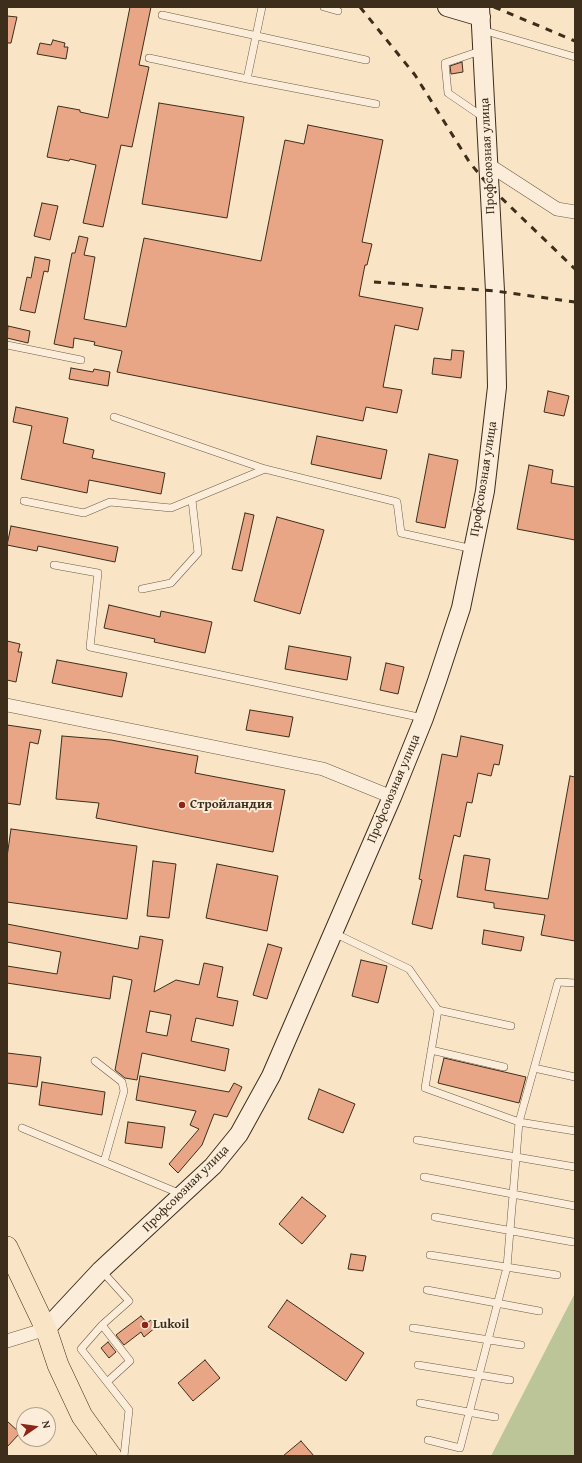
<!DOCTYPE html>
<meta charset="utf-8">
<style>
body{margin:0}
#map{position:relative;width:582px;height:1463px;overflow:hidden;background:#f9e4c6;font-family:"Gentium Book Plus",serif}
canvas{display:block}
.frame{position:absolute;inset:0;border:8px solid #3c2e1a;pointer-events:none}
.north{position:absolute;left:16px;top:1407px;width:40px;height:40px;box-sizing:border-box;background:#fbedda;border:1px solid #afa18d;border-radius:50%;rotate:77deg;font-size:11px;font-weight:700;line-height:16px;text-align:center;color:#3c2e1a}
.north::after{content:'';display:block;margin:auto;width:14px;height:18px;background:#8f2418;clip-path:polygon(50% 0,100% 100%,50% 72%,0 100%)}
</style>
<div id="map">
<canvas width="582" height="1463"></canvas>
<div class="frame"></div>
<div class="north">N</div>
</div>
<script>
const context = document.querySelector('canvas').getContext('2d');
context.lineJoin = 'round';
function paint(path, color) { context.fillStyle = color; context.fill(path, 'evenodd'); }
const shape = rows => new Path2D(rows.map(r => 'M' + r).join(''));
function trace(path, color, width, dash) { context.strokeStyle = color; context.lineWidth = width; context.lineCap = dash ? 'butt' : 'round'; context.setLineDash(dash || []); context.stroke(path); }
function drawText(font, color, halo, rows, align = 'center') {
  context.font = font + ' "Gentium Book Plus",serif'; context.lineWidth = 4; context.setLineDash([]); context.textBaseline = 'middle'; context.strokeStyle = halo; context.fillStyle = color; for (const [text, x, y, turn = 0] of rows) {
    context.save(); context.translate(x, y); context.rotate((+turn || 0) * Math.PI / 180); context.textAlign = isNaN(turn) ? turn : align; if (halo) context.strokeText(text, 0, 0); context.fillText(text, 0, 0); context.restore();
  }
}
paint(shape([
 [575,1293,575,1456,491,1456]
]), '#bbc597');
const building = shape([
 [130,7,151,7,139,65,149,67,132,147,121,145,103,227,83,223,96,165,70,159,69,161,47,157,58,106,80,110,80,112,108,118,130,7],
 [7,16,17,17,11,43,7,43,7,16],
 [53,40,65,43,64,47,68,47,66,59,37,54,40,43,51,45,53,40],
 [462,62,463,72,451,74,450,66,462,62],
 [159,103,244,117,227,218,142,204,159,103],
 [308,125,383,140,362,242,372,244,367,265,365,265,359,296,423,308,418,330,395,325,383,387,402,390,397,413,366,407,363,421,117,372,122,351,94,345,95,342,74,338,73,348,54,344,72,253,75,253,79,236,88,238,84,255,95,257,84,319,126,327,144,238,261,261,285,140,304,144,308,125],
 [42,203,58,206,50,240,34,236,42,203],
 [35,257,50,260,48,272,44,271,35,313,20,310,27,277,31,278,35,257],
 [8,326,30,331,28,343,7,338,8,326],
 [452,350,464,351,461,378,432,374,434,358,451,360,452,350],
 [71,368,93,372,94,369,110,372,108,386,69,379,71,368],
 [548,391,569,396,564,416,544,412,548,391],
 [16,407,68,418,63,443,94,450,92,458,165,473,161,494,89,480,87,493,21,479,32,426,13,422,16,407],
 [317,436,387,450,381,479,311,464,317,436],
 [429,454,458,460,445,528,416,522,429,454],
 [529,465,553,470,551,483,575,487,575,540,517,529,529,465],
 [245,513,254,515,242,571,232,569,245,513],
 [277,517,324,530,300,614,254,601,277,517],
 [11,526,118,547,115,562,38,546,37,551,7,545,11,526],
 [109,605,160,617,161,611,212,622,205,653,154,642,155,639,104,628,109,605],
 [7,641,20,644,18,652,22,652,16,682,7,680,7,641],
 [289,646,351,657,347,680,285,669,289,646],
 [57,660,127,673,122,697,52,683,57,660],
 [386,663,404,667,398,694,380,690,386,663],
 [250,710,293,717,289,737,246,730,250,710],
 [7,725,41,730,38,744,30,742,20,805,7,803,7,725],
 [62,736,111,740,198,756,195,773,285,790,273,852,96,818,99,803,56,799,62,736],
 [461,736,503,745,499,765,494,764,491,776,478,773,472,803,467,802,460,837,454,835,432,929,412,924,422,880,419,879,442,754,457,757,461,736],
 [570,776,575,777,575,941,541,935,545,915,494,908,494,903,457,897,464,855,490,859,485,890,548,899,570,776],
 [11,829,137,846,127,919,7,902,7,857,11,829],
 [153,861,176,864,169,918,147,916,153,861],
 [217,864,278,876,267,931,206,918,217,864],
 [7,924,138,949,140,936,163,940,154,992,176,980,199,985,204,963,223,967,217,997,238,1001,233,1026,196,1018,191,1041,229,1049,225,1071,142,1053,137,1080,125,1078,115,1070,132,980,113,976,110,999,7,983,7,966,57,974,61,952,7,942,7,924],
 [150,1011,171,1015,167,1036,146,1032,150,1011],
 [484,930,524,937,521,951,482,944,484,930],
 [268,944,282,948,267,999,253,995,268,944],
 [361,960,387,966,378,1003,352,996,361,960],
 [7,1053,41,1057,37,1087,7,1083,7,1053],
 [444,1058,526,1077,519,1103,438,1083,444,1058],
 [140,1076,229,1092,234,1083,242,1087,227,1117,214,1114,202,1145,178,1173,169,1164,199,1129,190,1125,196,1111,136,1100,140,1076],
 [42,1082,105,1092,102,1115,39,1105,42,1082],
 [319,1089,355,1104,343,1133,308,1119,319,1089],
 [128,1122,165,1127,162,1148,125,1143,128,1122],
 [302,1197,326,1216,302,1244,279,1224,302,1197],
 [351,1254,366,1256,363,1271,348,1269,351,1254],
 [287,1300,364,1353,346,1381,268,1327,287,1300],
 [141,1316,147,1323,151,1320,156,1327,144,1337,141,1332,124,1345,116,1335,141,1316],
 [108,1342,116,1352,109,1358,101,1348,108,1342],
 [205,1360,220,1378,193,1401,178,1383,205,1360],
 [7,1421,20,1433,7,1447,7,1421],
 [301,1441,314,1456,283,1456,301,1441]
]);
paint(building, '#e8a687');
trace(building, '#3c2e1a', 1);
const lane = shape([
 [324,7,338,11],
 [162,15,366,60],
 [482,30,575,57],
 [483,50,445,63,448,93,483,117],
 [149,58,247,79,376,104],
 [247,79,262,7],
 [7,345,81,360],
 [114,417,265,469,397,502,401,533,473,549],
 [24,501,84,513,110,502,171,508,265,469],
 [54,565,98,573,90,647,423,718],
 [142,589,171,583,198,553,192,500],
 [334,933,409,969,438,1010,425,1088,519,1122,507,1267,460,1448,428,1440],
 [575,983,558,982,519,1122,575,1131],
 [438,1010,511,1026],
 [431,1050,504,1067],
 [95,1061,122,1082,124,1091,104,1162],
 [534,1068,575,1077],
 [22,1128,181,1194],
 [417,1140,575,1167],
 [424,1177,575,1206],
 [435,1217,573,1242],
 [430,1255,557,1275],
 [101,1270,129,1301,102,1325,130,1361,107,1382,129,1410,124,1456],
 [427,1290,539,1311],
 [102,1325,81,1349,107,1382],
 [413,1328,521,1345],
 [418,1365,510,1380],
 [420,1403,495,1417]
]);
const street = shape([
 [489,165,557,209,575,212],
 [7,705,323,769,392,797],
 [7,1341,46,1329]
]);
const secondary = shape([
 [447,7,481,17],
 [46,1329,101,1270,213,1166,239,1134,271,1076,392,797,424,718,437,681,461,608,485,491,497,387,495,291,480,7]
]);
const primary = shape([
 [7,1247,46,1329,58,1365,82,1416,111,1456]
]);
trace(lane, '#6b5c45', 8);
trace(street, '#6b5c45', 14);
trace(secondary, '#3c2e1a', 20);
trace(primary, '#3c2e1a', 22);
trace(lane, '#fbedda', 7);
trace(street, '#fbedda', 13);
trace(secondary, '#fbedda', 18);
trace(primary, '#f9e4c6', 21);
trace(shape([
 [360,7,415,75,470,163,490,187,575,269],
 [494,7,575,41],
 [374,282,495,291,575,302]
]), '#3c2e1a', 3, [7, 7]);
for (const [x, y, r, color] of [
 [182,805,4,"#8f2418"],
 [145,1325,4,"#8f2418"]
]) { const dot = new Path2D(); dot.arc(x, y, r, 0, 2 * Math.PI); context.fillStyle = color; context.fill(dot); trace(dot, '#fbedda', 1.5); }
drawText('13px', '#3c2e1a', '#fbedda', [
 ["Профсоюзная улица",488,156,-93],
 ["Профсоюзная улица",484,479,-81],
 ["Профсоюзная улица",394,789,-67],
 ["Профсоюзная улица",186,1189,-45]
]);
drawText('bold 13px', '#3c2e1a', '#fbedda', [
 ["Стройландия",190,805],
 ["Lukoil",153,1325]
], 'left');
</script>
